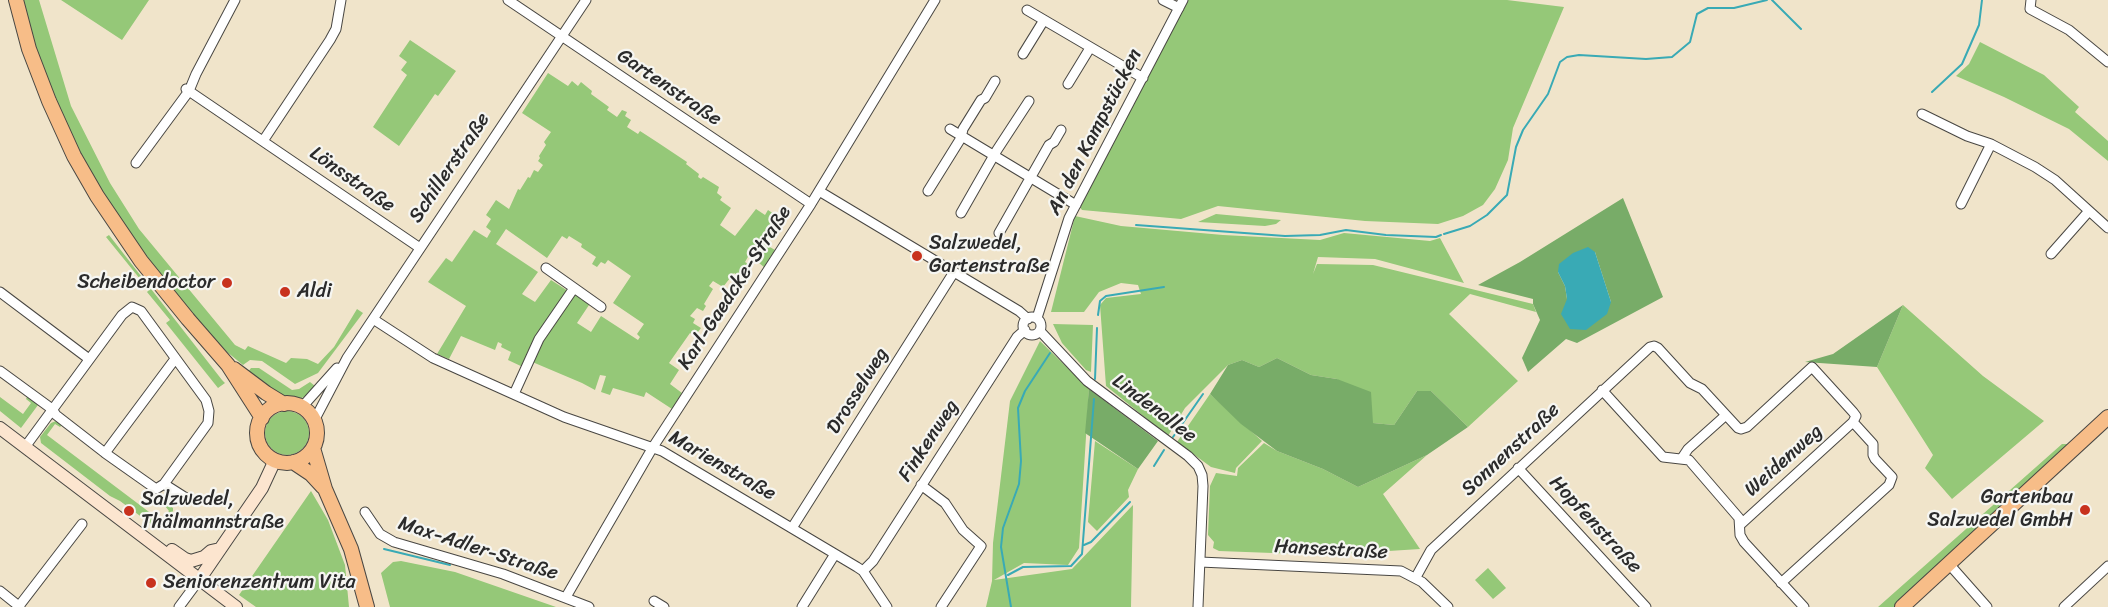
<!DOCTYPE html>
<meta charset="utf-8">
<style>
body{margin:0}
canvas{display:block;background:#f0e4ca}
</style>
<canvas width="2108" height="607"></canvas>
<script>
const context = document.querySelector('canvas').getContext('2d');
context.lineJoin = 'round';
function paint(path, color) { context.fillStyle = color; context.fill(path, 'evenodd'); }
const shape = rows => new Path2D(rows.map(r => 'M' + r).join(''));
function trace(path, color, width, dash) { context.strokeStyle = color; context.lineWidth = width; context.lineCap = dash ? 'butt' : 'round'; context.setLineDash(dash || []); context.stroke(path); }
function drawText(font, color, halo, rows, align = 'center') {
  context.font = font + ' Sriracha,sans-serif'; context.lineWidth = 4.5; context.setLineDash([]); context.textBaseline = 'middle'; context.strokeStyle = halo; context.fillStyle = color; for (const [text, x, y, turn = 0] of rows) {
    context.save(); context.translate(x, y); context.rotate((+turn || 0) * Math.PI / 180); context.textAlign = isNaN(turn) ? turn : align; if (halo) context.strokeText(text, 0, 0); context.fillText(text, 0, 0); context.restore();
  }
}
paint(shape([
 [22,0,39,0,71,106,110,183,139,229,235,345,245,350,248,346,286,363,291,358,307,359,318,364,334,347,357,309,363,313,318,373,295,384,262,361,250,360,243,365,227,352,186,308,144,256,110,208,74,142,48,82,29,30],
 [61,0,149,0,122,40],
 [1187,0,1507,0,1564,7,1513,128,1508,160,1495,189,1483,205,1463,216,1438,224,1365,221,1218,206,1181,219,1082,210,1079,206],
 [410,40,456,71,438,96,435,94,399,146,373,127,407,75,401,70,407,62,399,56],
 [1980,42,2044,75,2079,107,2075,112,2108,141,2108,161,2069,129,2004,97,1956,76,1969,64],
 [548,73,568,86,572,81,578,86,581,82,592,91,591,94,609,107,607,110,617,117,622,110,627,112,625,116,631,120,627,127,638,134,640,131,657,142,687,162,686,164,699,174,698,177,701,179,703,177,719,187,717,193,722,197,720,200,731,208,720,225,735,236,756,209,765,215,768,210,777,216,763,236,766,238,763,243,775,250,764,267,749,255,745,262,748,264,740,277,734,273,723,287,713,281,709,286,713,289,704,304,706,306,703,311,697,308,690,316,695,319,693,323,701,328,695,336,690,333,669,363,679,370,670,384,682,393,672,409,646,392,644,397,613,388,610,395,601,392,606,376,600,375,595,390,582,383,530,361,525,368,508,360,511,352,501,347,502,344,498,342,495,350,461,336,449,359,437,354,466,306,428,282,446,258,452,262,474,230,487,238,491,231,486,227,491,219,486,215,496,200,509,209,518,189,520,190,528,177,530,178,534,170,538,172,543,165,538,161,540,158,539,156,546,145,544,142,551,132,522,113],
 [506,229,547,258,562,236,567,239,569,236,582,244,581,247,596,257,592,264,597,267,601,262,605,264,608,260,631,276,613,303,644,324,637,334,640,337,638,340,601,316,591,332,577,323,591,302,573,291,571,293,551,280,535,302,522,294,538,272,496,244],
 [1216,214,1281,220,1276,224,1265,226,1198,222],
 [1075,216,1121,226,1223,235,1320,240,1344,233,1430,241,1440,238,1464,283,1375,259,1318,257,1313,274,1317,264,1373,265,1533,304,1536,312,1470,294,1449,314,1518,381,1468,427,1431,391,1417,391,1394,425,1373,423,1337,379,1311,375,1277,358,1259,367,1242,360,1228,365,1185,408,1168,436,1106,386,1100,305,1106,298,1141,294,1138,285,1121,283,1099,292,1084,312,1051,312],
 [109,235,222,380,225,383,218,388,166,323,170,320,147,292,149,290,106,237],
 [1903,305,1983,376,2044,421,1952,499,1925,468,1933,455,1877,367],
 [1053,324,1093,325,1091,372,1086,370,1062,343],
 [1040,341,1089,389,1079,548,1068,565,1024,563,994,580,1072,569,1133,505,1131,607,986,607,992,581,993,543,1010,401],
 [251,368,259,368,292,390,299,389,310,382,315,386,307,395,300,399,281,397,248,372],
 [1210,394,1262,441,1236,468,1235,473,1211,467,1177,442],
 [0,397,23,414,31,403,26,399,27,397,38,403,38,405,21,428,0,411],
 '265 433a22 22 0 1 1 44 0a22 22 0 1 1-44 0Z',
 [56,421,62,425,60,427,55,424,47,435,161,521,169,511,165,506,167,503,173,508,173,511,162,525,155,527,120,501,110,496,41,443,40,437,51,423],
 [1095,441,1138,469,1128,490,1129,497,1097,531,1088,522],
 [1264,443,1277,451,1323,469,1358,487,1427,455,1383,494,1420,549,1326,555,1219,551,1213,548,1214,542,1208,535,1210,486,1216,473,1237,476,1238,468],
 [2062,444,2072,444,1896,607,1878,607],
 [311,491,328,520,345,565,349,607,256,607,239,595],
 [401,561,455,572,556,607,390,607,381,573,393,562],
 [1488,568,1506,588,1493,599,1475,580]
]), '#95c878');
paint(shape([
 [1623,198,1663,297,1577,343,1566,339,1528,372,1522,358,1540,320,1533,304,1533,299,1478,285,1520,262],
 [1595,252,1611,302,1567,299,1565,286,1558,272],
 [1903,305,1877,367,1805,362,1833,354],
 [1277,358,1311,375,1337,379,1371,392,1373,423,1394,425,1417,391,1431,391,1468,427,1427,455,1358,487,1323,469,1277,451,1241,424,1210,394,1228,365,1242,360,1259,367],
 [1089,389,1158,441,1138,469,1085,433]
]), '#78ac68');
paint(shape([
 [1588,247,1595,252,1611,302,1607,314,1586,330,1570,329,1561,314,1567,299,1565,286,1558,272,1559,264,1573,253]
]), '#39aab5');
trace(shape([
 [1772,0,1801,29],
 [1932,92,1962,64,1979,25,1982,0],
 [1136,225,1285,236,1320,235,1346,230,1386,235,1436,237,1441,235],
 [1444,234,1470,226,1487,215,1507,195,1516,147,1523,130,1548,94,1560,62,1567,57,1579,55,1646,59,1672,57,1690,42,1697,14,1708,8,1734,8,1767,0],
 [1098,315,1100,301,1106,296,1164,287],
 [1095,379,1097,328],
 [1173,437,1203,394],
 [1154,466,1164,450],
 [1084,545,1091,542,1130,502],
 [384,549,450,565],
 [1008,575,1023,567,1071,566,1082,554,1094,399],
 [1011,607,1001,547,1003,528,1019,484,1021,461,1018,408,1025,391,1050,353]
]), '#39aab5', 2);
const street = shape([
 [508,0,811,204],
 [1163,0,1179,8],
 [2031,0,2030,9,2069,30,2108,62],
 [1027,10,1143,78],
 [1023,54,1044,20],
 [1068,84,1090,48],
 [186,89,420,248],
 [1922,114,1967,136,1991,144,2035,167,2055,180,2108,228],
 [950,129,1076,205],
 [263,141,330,40,336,29,341,0],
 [136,163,189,91,196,74,235,0],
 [819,191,1019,311,1028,319],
 [928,191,961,138,963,129,981,100,985,98,995,81],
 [1961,204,1991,144],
 [961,213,997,150,1029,101],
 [999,233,1049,145,1054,142,1061,130],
 [2051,254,2089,211],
 [546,268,601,307],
 [0,292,89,359],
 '1023 326a9 9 0 1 1 18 0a9 9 0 1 1-18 0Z',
 [1037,318,1069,218,1183,0],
 [373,319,433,358,564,417,662,451,857,567,863,571,887,607],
 [1040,331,1087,381,1188,456,1198,466,1202,475,1203,486,1198,607],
 [0,371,52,409,56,415,105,453,156,489,164,484,186,498],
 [1602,390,1663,457,1689,460,1739,518,1740,535,1744,542,1804,607],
 [514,394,539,339,574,288],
 [302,407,337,368],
 [314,421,347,358,586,0],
 [25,447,122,315,132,307,141,311,206,400,209,411,208,423,164,484],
 [105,453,175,359],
 [1682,458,1688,449,1726,415,1738,428,1741,429,1747,427,1812,367,1853,412,1856,416,1853,422,1873,444,1873,455,1875,459,1892,477,1889,485,1781,583],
 [1518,468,1646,607],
 [921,485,945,503,963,530,981,546,941,607],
 [365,512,380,534,394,542,503,574,589,607],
 [1740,525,1853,422],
 [792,528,954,272],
 [1200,562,1401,571,1422,582,1448,607],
 [1949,564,1987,607],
 [863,571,873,561,1017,337,1025,330],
 [1416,577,1431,550,1650,347,1654,346,1658,348,1690,383,1702,389,1726,415],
 [0,591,20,607],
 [566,597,653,447,811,204,935,0],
 [654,601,664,607],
 [19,606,82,524],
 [179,607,199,580],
 [802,607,835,554],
 [2064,607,2108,566]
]);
const secondary = shape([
 [0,428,236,607],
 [172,550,185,559,191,561,204,557,211,551,220,549],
 [199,580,262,488,275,460]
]);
const primary = shape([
 [16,0,29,49,49,101,74,156,97,196,141,261,188,319,228,365,262,418],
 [234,369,266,393,284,404],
 '257 433a30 30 0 1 1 60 0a30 30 0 1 1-60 0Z',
 [313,448,325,489,351,549,367,607],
 [293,462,311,474,323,487],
 [1902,607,2108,417]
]);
trace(street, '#494743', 11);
trace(secondary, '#494743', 14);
trace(primary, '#494743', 16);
trace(street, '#fff', 9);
trace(secondary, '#fce5cf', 12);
trace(primary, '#f7bd88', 14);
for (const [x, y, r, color] of [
 [917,256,6,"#c8321e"],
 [227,283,6,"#c8321e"],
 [285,292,6,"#c8321e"],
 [2085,510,6,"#c8321e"],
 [129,511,6,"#c8321e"],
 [151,583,6,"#c8321e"]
]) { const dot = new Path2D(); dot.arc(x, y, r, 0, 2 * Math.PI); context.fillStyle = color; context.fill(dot); trace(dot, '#f6f6f2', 2); }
drawText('20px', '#2b2b2b', '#f6f6f2', [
 ["Gartenstraße",669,88,34],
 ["An den Kampstücken",1095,132,-63],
 ["Schillerstraße",450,168,-56],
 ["Lönsstraße",352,180,35],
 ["Karl-Gaedcke-Straße",735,288,-57],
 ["Drosselweg",858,391,-58],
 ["Lindenallee",1154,409,37],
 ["Finkenweg",929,441,-57],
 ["Sonnenstraße",1511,450,-43],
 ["Weidenweg",1784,461,-42],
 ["Marienstraße",722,466,30],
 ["Hopfenstraße",1595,525,47],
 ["Max-Adler-Straße",478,549,18],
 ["Hansestraße",1331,550,3]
]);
drawText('20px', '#2b2b2b', '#f6f6f2', [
 ["Salzwedel,",929,244],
 ["Gartenstraße",929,267],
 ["Scheibendoctor",215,283,"right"],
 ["Aldi",297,292],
 ["Gartenbau",2073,498,"right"],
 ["Salzwedel GmbH",2073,521,"right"],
 ["Salzwedel,",141,500],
 ["Thälmannstraße",141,523],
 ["Seniorenzentrum Vita",163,583]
], 'left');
</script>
